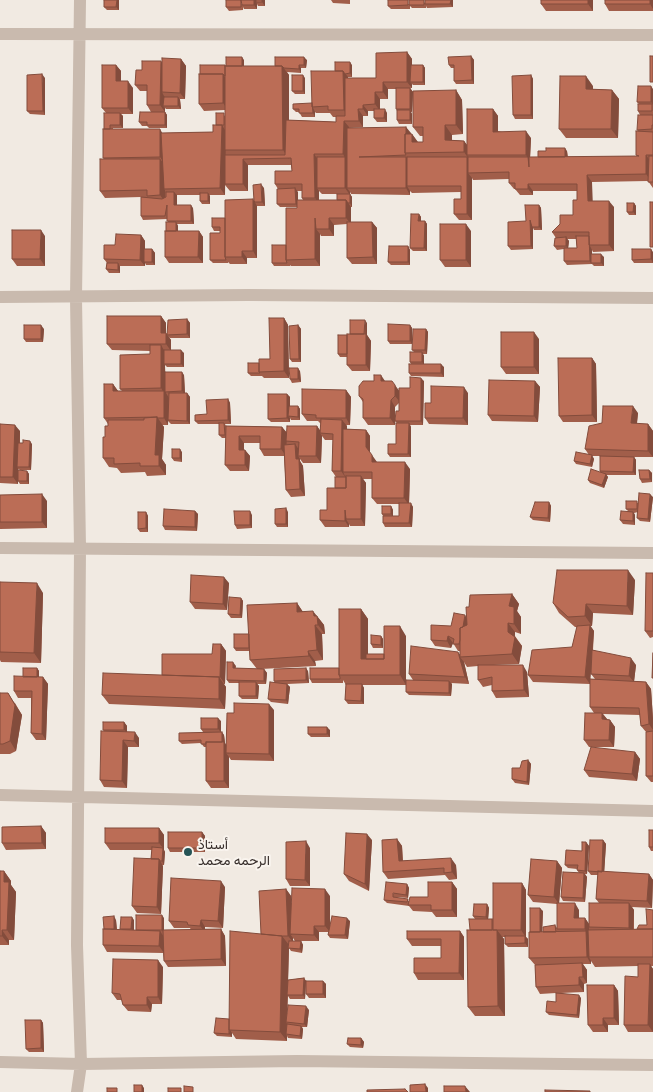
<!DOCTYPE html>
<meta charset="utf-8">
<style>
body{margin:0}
canvas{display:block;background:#f1eae2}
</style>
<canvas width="653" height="1092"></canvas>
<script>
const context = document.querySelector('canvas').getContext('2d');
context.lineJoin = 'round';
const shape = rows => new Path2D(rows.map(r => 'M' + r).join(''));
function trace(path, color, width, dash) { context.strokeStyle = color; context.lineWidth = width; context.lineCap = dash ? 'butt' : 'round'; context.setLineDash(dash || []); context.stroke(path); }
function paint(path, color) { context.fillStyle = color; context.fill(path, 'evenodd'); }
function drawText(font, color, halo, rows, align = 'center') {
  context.font = font + ' Ubuntu,Vazirmatn,sans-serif'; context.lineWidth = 4; context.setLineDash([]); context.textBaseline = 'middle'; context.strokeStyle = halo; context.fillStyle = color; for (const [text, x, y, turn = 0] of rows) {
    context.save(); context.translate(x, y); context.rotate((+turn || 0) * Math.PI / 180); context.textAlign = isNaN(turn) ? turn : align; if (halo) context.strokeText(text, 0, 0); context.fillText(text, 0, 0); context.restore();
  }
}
trace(shape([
 [0,34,653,35],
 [0,297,249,295,653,298],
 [0,548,653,553],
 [0,795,653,811],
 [0,1062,81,1064,297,1061,653,1065],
 [77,1092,81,1064,77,945,80,548,76,298,80,0]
]), '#c9baae', 12);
paint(shape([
 [119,0,119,10,107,10,104,7],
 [265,0,265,6,258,6,257,4,257,9,244,9,243,7,243,10,229,11,226,7],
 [331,0,350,0,350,4,333,3],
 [453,0,453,7,427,8,426,6,426,8,412,8,410,6,410,9,391,9,388,6],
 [593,0,593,11,546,11,541,4],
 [653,0,653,11,609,11,605,4],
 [407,52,412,59,412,65,423,65,425,68,425,85,413,85,412,84,412,88,410,88,413,92,412,112,411,112,412,114,412,124,399,124,397,120,397,110,396,109,396,89,388,89,388,99,380,99,380,109,387,113,387,122,377,122,374,118,374,111,368,111,368,116,363,116,363,127,349,128,411,133,411,134,412,134,418,142,423,142,423,136,420,136,413,127,456,90,462,100,463,134,452,135,452,140,464,141,467,145,493,109,498,116,498,131,531,138,530,157,538,157,567,151,568,157,637,156,636,155,638,131,637,130,653,115,653,188,648,181,592,182,592,201,614,207,614,251,593,252,592,250,592,254,604,257,604,266,594,266,592,264,567,265,564,261,564,249,557,250,554,246,556,238,552,232,573,215,577,200,577,191,533,191,533,195,520,195,515,189,514,189,509,183,509,179,473,180,472,178,472,220,459,220,454,214,461,199,461,192,412,193,410,191,410,195,351,194,350,192,350,194,352,197,352,207,350,207,351,222,372,222,377,228,377,264,352,264,347,258,347,224,334,225,334,236,321,236,320,234,320,266,291,266,290,265,290,266,274,266,272,263,286,245,297,208,297,207,280,207,277,204,278,189,275,184,292,171,291,165,248,165,248,191,230,191,225,185,225,195,209,195,210,196,210,204,202,204,200,201,200,195,177,195,177,205,193,208,194,224,177,224,178,226,178,231,199,231,203,237,203,263,169,263,165,257,168,222,167,219,143,220,141,216,141,197,105,198,100,191,104,159,103,158,106,113,102,108,116,65,121,71,121,81,133,88,133,114,121,114,123,116,123,128,113,128,113,129,162,133,213,132,217,125,225,115,225,110,204,111,199,104,225,65,226,66,244,60,244,66,275,66,307,60,306,68,301,68,301,73,287,72,289,75,289,120,336,122,336,117,333,117,330,113,316,113,315,112,315,117,302,117,299,112,296,112,293,109,312,103,335,71,352,65,352,77,348,77,348,78,376,78],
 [297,191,302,191,302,198,303,200,298,200],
 [319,191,322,194,337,194,337,200,319,200],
 [567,239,576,239,577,248,568,248,569,241],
 [471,56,474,60,474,84,456,84,454,81,454,68,451,68,449,65],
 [181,59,186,66,185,99,180,99,181,109,166,109,165,108,165,112,167,115,167,128,149,128,147,126,142,126,139,122,151,112,147,105,147,91,140,91,135,85,142,70,162,63],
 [531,75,533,79,533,119,515,119,513,115],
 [45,78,45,115,30,114,27,111],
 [305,78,305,94,295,94,292,91],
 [593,86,593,89,612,90,619,99,618,138,566,138,559,129],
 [653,89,653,115,640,115,638,111,639,104,637,102],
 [264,188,265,206,257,206,257,258,247,258,247,264,230,264,228,262,228,263,213,263,210,260,220,233,220,231,214,231,212,227,225,218,254,201],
 [634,203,636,206,636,215,629,215,627,212],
 [539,205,541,208,542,230,534,230,533,228,533,249,511,250,508,246,526,221],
 [419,214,421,217,421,221,425,221,427,224,427,251,413,251,410,248],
 [471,231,471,267,445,267,440,260],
 [141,235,145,241,145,249,152,249,155,253,155,265,146,265,145,263,145,266,120,266,120,273,109,273,106,269,107,263,104,259,115,245],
 [45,236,45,266,17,266,12,259],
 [408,246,410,250,410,265,391,265,388,262],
 [653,252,653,263,634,263,632,260],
 [161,316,166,323,166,333,171,340,171,350,184,353,184,367,167,367,165,365,165,372,184,375,185,393,187,393,190,397,190,424,171,424,168,421,168,425,162,425,164,427,162,459,166,465,166,475,147,476,145,472,121,473,117,468,109,467,103,458,105,437,108,426,108,424,104,418,113,384,118,391,122,391,120,389,150,354,150,351,112,350,107,344],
 [284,318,288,325,289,378,264,378,262,376,251,376,248,373,270,359],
 [187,319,190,323,190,338,170,338,167,335],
 [367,323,367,335,371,341,370,371,352,371,347,365,347,357,340,357,338,354,350,334],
 [298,325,301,329,301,362,292,362,290,359],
 [410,325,412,328,412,344,390,344,388,341],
 [44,329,43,342,26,342,24,339],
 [426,329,428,332,427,354,423,354,424,356,424,364,444,367,444,377,411,376,409,373,411,364,410,362,414,352,412,350],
 [539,339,539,374,506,374,501,367],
 [592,358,596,364,597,422,563,422,559,416],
 [300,371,301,382,292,383,290,379],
 [385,381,399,391,410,388,424,381,423,425,410,425,411,427,411,457,390,457,388,454,396,444,397,423,395,421,399,411,399,403,395,407,395,425,368,425,363,418,363,402,359,396],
 [535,381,540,387,538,422,492,421,488,415],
 [346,390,351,397,350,425,346,425,347,426,347,429,366,430,370,436,370,453,376,462,410,469,409,503,413,507,412,527,385,527,383,523,383,516,382,514,391,506,393,510,393,516,399,516,399,504,377,504,372,498,372,479,363,479,366,483,365,526,350,526,349,524,349,527,325,527,320,520,327,510,335,488,336,477,332,471,333,440,325,440,322,436,321,463,303,463,300,459,300,461,303,466,305,496,291,497,286,490,284,456,264,456,260,449,260,443,244,443,244,450,245,450,250,456,249,471,230,471,225,465,226,438,222,438,219,435,219,424,198,424,195,421,207,414,228,399,230,403,231,424,225,424,226,426,282,427,287,433,317,426,320,431,321,424,318,421,307,421,302,414],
 [468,393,468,425,429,424,425,418,431,403],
 [287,394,290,397,290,406,298,406,300,409,300,420,291,420,290,418,290,422,271,422,268,419],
 [638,413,637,424,648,424,653,431,653,457,626,457,634,457,636,460,636,475,606,475,608,477,604,488,590,483,588,480,600,472,600,456,592,456,594,459,592,467,576,464,574,461,589,455,585,449,602,423],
 [0,424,20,431,20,443,32,444,31,470,20,470,18,469,18,484,0,483],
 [182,452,182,462,174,461,172,458],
 [649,470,652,473,652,482,642,483,640,479],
 [27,471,29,474,29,484,20,484,18,481],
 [0,495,47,501,47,528,0,529],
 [653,497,650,522,640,521,637,518,638,512,634,513,635,515,635,525,623,524,620,520,628,511,626,509,639,502],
 [549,502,551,506,550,522,533,520,530,517],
 [195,511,198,514,197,531,165,530,163,526],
 [146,512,148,516,148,532,140,532,138,529],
 [288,512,288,527,277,527,275,524],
 [252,515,252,528,237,529,235,525],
 [653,573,653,637,650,638,645,631],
 [635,580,633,615,593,613,592,626,590,626,594,631,593,650,636,665,634,681,646,682,651,689,653,719,653,782,651,782,646,776,646,732,641,726,640,715,603,714,607,719,610,720,615,727,614,747,589,747,584,740,594,713,590,707,590,684,533,682,528,675,572,647,577,627,575,627,559,613,553,603],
 [592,662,591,674,595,679,590,679],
 [0,582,43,593,41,663,1,662,0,660],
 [229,583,227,610,195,609,190,602],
 [512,594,519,604,517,611,521,617,521,634,515,632,515,636,522,646,519,664,494,665,527,672,529,697,496,698,492,691,492,685,483,687,478,680,478,666,467,667,464,662,469,684,451,683,452,684,451,696,409,695,406,692,413,680,409,674,460,655,460,651,458,651,453,643,451,648,435,646,431,640,451,626,467,618,469,607],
 [241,598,243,601,242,618,231,618,228,614],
 [297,603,303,612,317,616,324,625,325,634,322,634,323,660,315,661,316,666,261,669,264,669,267,673,266,684,257,684,259,686,258,699,242,699,239,696,239,683,229,683,227,680,236,666,235,668,257,669,250,660,250,651,236,651,234,648,249,634],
 [361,609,368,619,368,654,384,654,406,636,406,685,362,685,364,688,364,704,348,704,345,700,346,685,343,680,343,683,312,683,310,679,339,668],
 [381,636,383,639,383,648,373,648,371,644],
 [221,644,226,651,225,684,224,684,226,687,225,709,109,704,102,695,162,675,212,654],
 [37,668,39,671,39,677,43,677,48,684,46,740,36,740,31,733,31,698,18,698,14,691,23,677],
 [308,671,309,683,287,684,290,687,288,704,271,702,268,699,275,683,274,681],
 [0,693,15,703,22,715,16,751,10,754,0,754],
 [274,710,274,761,231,760,229,757,229,788,211,788,206,781,206,747,204,747,201,743,182,744,179,741,203,732,201,729,221,721,221,732,224,735,225,743,226,745],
 [124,722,127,726,127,732,139,738,139,747,128,747,127,788,104,787,100,780,104,731,103,730],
 [330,730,330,737,311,737,308,734],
 [635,752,640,759,637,781,589,777,584,770],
 [528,760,531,764,529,785,515,783,512,779,520,768],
 [41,826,46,833,46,849,6,850,2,843],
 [159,828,164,835,164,850,165,852,164,865,162,865,163,866,161,914,137,913,132,906,151,859,152,850,110,850,105,843],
 [653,830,653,851,651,851,649,847],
 [202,832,205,836,205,852,170,852,168,848],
 [397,839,402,846,403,861,456,865,457,879,449,880,445,875,388,879,383,872],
 [372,840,369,891,349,881,344,874],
 [603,840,606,844,604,872,649,874,653,880,652,908,632,907,634,910,634,929,637,929,647,925,653,910,653,966,651,966,653,969,653,1032,628,1032,624,1025,638,977,638,966,595,967,591,961,591,964,583,964,587,970,587,983,584,984,584,992,561,993,581,998,579,1018,549,1015,546,1012,556,1002,556,993,540,994,536,987,535,965,529,958,530,932,543,911,542,932,555,925,557,928,557,904,533,902,528,895,557,861,562,868,559,903,579,910,579,918,585,918,589,924,599,903,596,899,598,875,591,875,588,871],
 [586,842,589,846,587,874,585,874,587,877,585,902,563,901,561,897,579,873,577,870,577,869,568,868,565,865,582,851],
 [310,848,310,886,290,886,286,879],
 [0,871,4,871,11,881,11,885,16,892,14,940,9,940,9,945,0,945],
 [452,882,457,889,457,917,436,917,432,912,413,911,409,906,387,903,384,900,407,884,409,888,408,898,396,897,395,897,409,901,428,897],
 [522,883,526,890,526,937,528,939,528,947,508,947,505,944,505,937,502,937,504,939,505,1016,475,1016,468,1007,470,930,475,919,473,916,487,904,489,908,488,919,492,919],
 [225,887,223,928,205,927,205,929,221,929,225,936,226,966,168,967,164,961,163,953,107,952,103,945,116,920,117,929,121,930,134,920,134,930,136,930,164,918,164,930,191,930,190,928,174,928,169,921],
 [286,889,291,896,291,903,330,896,330,926,350,921,348,939,330,938,328,935,328,932,319,932,319,941,295,941,293,938,293,941,301,941,303,945,302,953,291,951,289,948,288,980,304,978,306,981,323,981,326,984,326,998,309,998,306,994,306,982,305,999,290,999,288,996,287,1013,309,1010,307,1027,302,1027,303,1029,302,1039,288,1038,287,1036,287,1041,236,1039,232,1033,232,1037,217,1036,214,1033,229,1019,261,934],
 [460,931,464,937,464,980,418,980,414,973,441,958,441,946,412,946,407,939],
 [163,967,162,1004,152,1004,151,1012,128,1011,123,1005,122,1000,117,1000,112,993],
 [614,985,618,991,619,1025,608,1025,608,1032,593,1032,588,1025],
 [41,1020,43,1023,44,1052,29,1052,26,1049],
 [361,1038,364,1042,363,1048,350,1047,347,1044]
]), '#a15e4a');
paint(shape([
 [117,0,119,0,119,10,116,7],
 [254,0,256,0,256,2,257,4,257,9,254,5],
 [262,0,265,0,265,6,262,2],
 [451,0,453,0,453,7,450,4],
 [588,0,593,0,593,11,588,4],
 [650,0,653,0,653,9,650,4],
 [407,52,412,59,412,82,410,82,412,84,412,88,407,82],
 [471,56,474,60,474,84,472,80],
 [242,57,244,60,244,72,242,69],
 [304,57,307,60,306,68,304,65],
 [181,59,186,66,185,99,180,93],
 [161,61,166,68,162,92,165,98,163,106,165,108,165,112,160,105],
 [350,62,352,65,352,77,350,73],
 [116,65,121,71,121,88,116,81],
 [299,65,301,68,301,73,299,69],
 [423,65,425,68,425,85,423,82],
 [282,66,289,75,289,159,283,150],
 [343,71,348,77,348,117,344,110],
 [42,74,45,78,45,115,43,111],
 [223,74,227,81,228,110,223,103],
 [303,75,305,78,305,94,303,91],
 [531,75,533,79,533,119,531,115],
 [586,76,593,86,593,99,586,89],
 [128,81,133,88,133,114,128,108],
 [383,82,388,89,388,99,383,92],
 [651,86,653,89,653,105,651,102],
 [410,88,413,92,412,112,410,109],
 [456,90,462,100,463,134,456,125],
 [612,90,619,99,618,138,611,129],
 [375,92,380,99,380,111,375,104],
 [178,97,180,100,181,109,178,106],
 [363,105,368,111,368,116,363,109],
 [313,108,315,112,315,117,313,113],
 [358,109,363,116,363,127,359,121],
 [385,109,387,113,387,122,384,118],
 [493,109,498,116,498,138,493,132],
 [410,110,412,114,412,124,410,120],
 [165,112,167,115,167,128,165,125],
 [120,113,123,116,123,128,120,125],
 [344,121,349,127,347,188,350,192,350,195,345,188,345,158,343,154],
 [222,125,226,132,225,195,220,188],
 [445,125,452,135,452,150,445,140],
 [406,127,411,133,411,153,406,153],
 [160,129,164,136,165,164,160,157],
 [526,131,531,138,530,160,529,167,528,159,526,155],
 [412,134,419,144,412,142],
 [464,141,471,150,467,155,471,160,471,162,464,152],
 [565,148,567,151,568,163,565,159],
 [314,154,319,161,317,188,319,191,319,204,315,198],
 [646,155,651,162,651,181,646,174],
 [406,157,410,164,407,186,410,191,410,195,406,188],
 [467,157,472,164,468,173,472,178,472,220,467,214],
 [160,159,165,165,164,189,165,190,165,202,160,195],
 [243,159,248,165,248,191,243,184],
 [587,175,592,182,593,208,588,201],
 [261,184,264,188,265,206,262,202],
 [528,184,533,191,533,195,528,189],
 [295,188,298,192,298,207,296,204],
 [174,192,177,195,177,208,174,205],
 [208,193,210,196,210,204,208,201],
 [350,194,352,197,352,207,350,203],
 [253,199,257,206,257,258,253,251],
 [346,200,351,207,351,224,346,218],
 [609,201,614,207,614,251,609,245],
 [634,203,636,206,636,215,633,212],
 [191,205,193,208,194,224,191,221],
 [539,205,541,208,542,230,539,227],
 [419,214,421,217,421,224,418,221],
 [315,218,316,229,320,234,320,266,315,259],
 [329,218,334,225,334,236,329,229],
 [530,220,533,228,533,249,531,246],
 [425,221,427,224,427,251,424,248],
 [176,222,178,226,178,237,176,233],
 [372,222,377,228,377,264,373,257],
 [466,224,471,231,471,267,466,260],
 [41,230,45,236,45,266,40,259],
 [199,231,203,237,203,263,198,257],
 [141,235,145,241,145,266,140,260],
 [566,237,569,241,568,249,566,246],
 [408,246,410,250,410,265,408,262],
 [590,246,592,250,592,263,591,263,592,265,590,261],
 [152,249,155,253,155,265,152,262],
 [651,249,653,252,653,263,651,259],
 [242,251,247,258,247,264,242,257],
 [601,254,604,257,604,266,601,263],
 [118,263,120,267,120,273,118,270],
 [161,316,166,323,166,340,161,333],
 [284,318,288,325,289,378,284,371],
 [187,319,190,323,190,338,187,334],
 [365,320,367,323,367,335,371,341,370,371,366,365],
 [41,325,44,329,43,342,41,339],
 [298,325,301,329,301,362,299,359],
 [410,325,412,328,412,344,410,341],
 [426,329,428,332,427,354,425,350],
 [534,332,539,339,539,374,534,367],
 [166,333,171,340,171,351,166,344],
 [161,345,165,352,164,364,165,365,166,393,169,398,168,425,164,418,164,393,161,388],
 [181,350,184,353,184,367,181,364],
 [422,352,424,356,424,365,422,362],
 [592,358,596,364,597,422,592,415],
 [441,364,444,367,444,377,441,373],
 [298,368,300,371,301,382,298,379],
 [182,372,184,375,185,395,182,391],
 [381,375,385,381,381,381],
 [421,378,424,381,423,425,421,421],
 [535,381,540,387,538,422,534,416],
 [113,384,118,391,118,398,113,391],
 [395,385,400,392,400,402,395,396],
 [464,387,468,393,468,425,463,418],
 [346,390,351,397,350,425,346,418],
 [187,393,190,397,190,424,187,421],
 [287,394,290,397,290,417,288,416,290,418,290,422,287,418],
 [228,399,230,403,231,424,228,420],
 [391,400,395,407,395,425,390,418],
 [298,406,300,409,300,420,298,417],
 [633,406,638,413,636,430,631,423],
 [157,417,164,427,162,459,166,465,166,475,159,466,155,455],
 [342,420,347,426,346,472,343,472,346,478,341,471],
 [409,423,411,427,411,457,408,454],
 [648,424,653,431,653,457,648,451],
 [15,425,20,431,19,467,17,467,18,468,18,484,13,477],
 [317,426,322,433,320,433,322,436,321,463,316,456],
 [282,427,287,433,286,456,281,449],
 [366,430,370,436,370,454,366,447],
 [239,436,244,443,244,456,239,450],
 [30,441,32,444,31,470,29,467],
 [295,444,300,451,298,456,300,459,300,461,303,466,305,496,300,489,296,459],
 [180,449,182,452,182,462,180,458],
 [245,450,250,456,249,471,245,465],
 [372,455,377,462,372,462],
 [592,455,594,459,592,467,590,464],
 [634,457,636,460,636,475,633,472],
 [405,462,410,469,409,505,404,498],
 [649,470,652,473,652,482,650,479],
 [27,471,29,474,29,484,27,481],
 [606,474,608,477,604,488,602,485],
 [361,476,366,483,365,526,361,519],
 [42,494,47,501,47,528,42,522],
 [650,494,653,497,650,522,648,519],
 [549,502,551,506,550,522,548,518],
 [411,503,413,507,412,527,409,523],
 [391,506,393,510,393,518,391,514],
 [286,508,288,512,288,527,286,524],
 [345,510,346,519,349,524,349,527,345,521],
 [195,511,198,514,197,531,195,527],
 [250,511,252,515,252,528,250,525],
 [146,512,148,516,148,532,146,528],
 [633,512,635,515,635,525,633,521],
 [628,570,635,580,633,615,627,606],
 [224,577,229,583,227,610,223,604],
 [37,583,43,593,41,663,34,653],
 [512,594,519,604,517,611,521,617,521,634,514,624,509,606],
 [241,598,243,601,242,618,240,615],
 [297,603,303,612,297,612],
 [586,604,593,613,592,626,585,616],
 [361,609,368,619,368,664,361,659],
 [313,611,324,625,325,634,318,625,314,616],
 [465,615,469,622,464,651,459,644],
 [508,623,515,632,515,637,522,646,519,664,512,654,508,632],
 [315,625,322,634,323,660,317,650],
 [590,625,594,631,590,684,585,677],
 [400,626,406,636,406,685,400,675],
 [381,636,383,639,383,648,381,645],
 [448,636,453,643,451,648,447,641],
 [221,644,226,651,225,684,220,677],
 [308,651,315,661,316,666,309,656],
 [458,652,462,657,460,657,464,662,469,684,465,677],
 [631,658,636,665,634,682,629,676],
 [233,662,236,666,235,672,233,668],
 [523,665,527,672,529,697,524,690],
 [37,668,39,671,39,681,37,677],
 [306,668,308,671,309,683,306,680],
 [264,669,267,673,266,684,264,681],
 [43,677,48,684,46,740,42,734],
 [219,677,226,687,225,709,219,699],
 [449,681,452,684,451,696,449,693],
 [256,682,259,686,258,699,256,696],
 [646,682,651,689,653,719,653,730,649,724],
 [287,684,290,687,288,704,286,700],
 [362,684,364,688,364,704,361,701],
 [8,693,22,715,16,751,10,741],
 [269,704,274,710,274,761,269,754],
 [602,713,607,719,602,719],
 [218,718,221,721,221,732,218,729],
 [610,720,615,727,614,747,609,740],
 [124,722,127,726,127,733,124,730],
 [327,727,330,730,330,737,327,734],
 [135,732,139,738,139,747,134,741],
 [222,732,224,735,225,743,228,748,226,753,229,757,229,788,224,781],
 [123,740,128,747,127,788,122,781],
 [635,752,640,759,637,781,632,774],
 [528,760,531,764,529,785,527,782],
 [41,826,46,833,46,849,42,843],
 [159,828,164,835,164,850,165,852,164,865,162,861,163,848,159,843],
 [202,832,205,836,205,852,202,848],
 [367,834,372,840,369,891,365,884],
 [397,839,402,846,403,868,399,861],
 [603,840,606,844,604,876,602,872],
 [306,841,310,848,310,886,305,880],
 [586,842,589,846,587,874,585,871],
 [451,858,456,865,457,879,452,872],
 [159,859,163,866,161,914,157,907],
 [557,861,562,868,559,904,554,897],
 [4,871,11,881,11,885,16,892,14,940,7,930,4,882],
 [584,873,587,877,585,902,583,898],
 [649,874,653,880,652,908,647,901],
 [221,881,225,887,223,928,218,921],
 [452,882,457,889,457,917,452,910],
 [522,883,526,890,526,937,528,939,528,947,525,943,525,936,521,930],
 [407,884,409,888,408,898,406,895],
 [286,889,291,896,292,935,290,934,293,938,293,942,288,936],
 [325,889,330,896,330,932,325,926],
 [575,903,579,910,579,925,574,918],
 [629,903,634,910,633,935,629,928],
 [487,904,489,908,488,921,486,917],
 [540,908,543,911,542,936,540,932],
 [162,915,164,918,164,933,162,930],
 [114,916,116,920,117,934,114,930],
 [132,917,134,920,134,933,131,929],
 [347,918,350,921,348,939,345,935],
 [585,918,589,924,589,957,591,961,591,964,587,957,586,932,585,929],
 [201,920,205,927,205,932,200,926],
 [314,926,319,932,319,941,314,935],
 [221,929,225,936,226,966,221,959],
 [2,930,9,940,9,945,2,936],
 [497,930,504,939,505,1016,498,1006],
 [160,931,164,937,164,953,159,946],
 [460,931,464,937,464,980,459,973],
 [282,936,289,945,287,1022,286,1022,287,1024,287,1034,286,1034,287,1036,287,1041,280,1032],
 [301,941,303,945,302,953,300,949],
 [158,960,163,967,162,1004,158,997],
 [582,963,587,970,587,983,583,977],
 [650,964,653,969,653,1032,648,1025],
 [579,977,584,984,584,992,579,985],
 [304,978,306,981,305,999,303,995],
 [323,981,326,984,326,998,323,994],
 [614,985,618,991,619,1025,614,1018],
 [579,995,581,998,579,1018,577,1015],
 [147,997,152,1004,151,1012,147,1005],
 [306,1006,309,1010,307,1027,304,1024],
 [603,1018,608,1025,608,1032,603,1025],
 [41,1020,43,1023,44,1052,41,1048],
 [301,1026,303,1029,302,1039,300,1036],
 [230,1030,232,1033,232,1037,229,1034],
 [361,1038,364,1042,363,1048,361,1045],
 [425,1084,428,1088,428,1092,426,1092],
 [142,1085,144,1088,144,1092,142,1092],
 [465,1086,470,1092,466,1092]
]), '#834c3c');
const building = shape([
 [104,0,117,0,116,7,104,7,104,0],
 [226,0,241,0,241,7,226,7,226,0],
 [241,0,254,0,254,5,242,5,241,0],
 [256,0,262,0,262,2,256,2,256,0],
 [388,0,408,0,408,5,388,6,388,0],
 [409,0,424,0,424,5,409,5,409,0],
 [425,0,451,0,450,4,425,4,425,0],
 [541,0,588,0,588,4,541,4,541,0],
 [605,0,650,0,650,4,605,4,605,0],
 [407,52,407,82,383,82,383,92,375,92,375,104,363,105,363,109,358,109,359,121,344,121,343,154,314,154,315,198,302,198,302,184,275,184,275,171,292,171,291,158,243,159,243,184,225,184,225,155,285,155,286,120,336,122,336,116,345,116,345,78,376,78,376,53,407,52],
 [471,56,472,80,454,81,454,65,449,65,448,57,471,56],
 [650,56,653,56,653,82,650,82,650,56],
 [226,57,242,57,242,66,226,66,226,57],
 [275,57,304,57,304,65,299,65,299,69,284,68,282,66,275,66,275,57],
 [162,58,181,59,180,93,162,92,162,58],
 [142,61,161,61,160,105,147,105,147,85,135,85,136,70,142,70,142,61],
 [335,62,350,62,350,73,345,74,343,71,335,71,335,62],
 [102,65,116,65,116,81,128,81,128,108,102,108,102,65],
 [200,65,225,65,225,76,223,74,200,74,200,65],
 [411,65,423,65,423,82,410,82,411,65],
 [225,66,282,66,283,150,225,150,225,66],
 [311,71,343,71,344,110,328,110,328,106,312,107,311,71],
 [42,74,43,111,27,111,27,75,42,74],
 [199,74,223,74,223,103,199,104,199,74],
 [292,75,303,75,303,91,292,91,292,75],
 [531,75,531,115,513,115,512,76,531,75],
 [560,76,586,76,586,89,612,90,611,129,559,129,560,76],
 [638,86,651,86,651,102,637,102,638,86],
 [396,88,410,88,410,109,396,109,396,88],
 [456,90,456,125,445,125,445,140,464,141,464,152,405,153,405,134,412,134,412,142,423,142,423,127,413,127,413,91,456,90],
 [164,97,178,97,178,106,163,106,164,97],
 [312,103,313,113,299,113,299,109,293,109,293,104,312,103],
 [638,104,652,104,652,111,638,111,638,104],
 [374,109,385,109,384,118,374,118,374,109],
 [467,109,493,109,493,132,526,131,526,155,467,155,467,109],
 [397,110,410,110,410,120,397,120,397,110],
 [140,112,165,112,165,125,147,125,147,122,139,122,140,112],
 [104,113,120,113,120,125,110,125,110,129,104,129,104,113],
 [216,113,224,113,224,125,216,125,216,113],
 [638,115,653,115,653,125,652,125,652,129,637,130,638,115],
 [213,125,222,125,220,188,164,189,161,133,213,132,213,125],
 [406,127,406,134,405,134,405,153,406,155,359,157,406,157,406,188,347,188,347,128,406,127],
 [103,129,160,129,160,157,103,158,103,129],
 [636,131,653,132,653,155,646,155,646,174,587,175,588,201,609,201,609,245,589,245,589,232,552,232,560,224,560,215,573,215,573,200,577,200,577,184,528,184,528,189,515,189,515,183,509,183,509,172,468,173,468,157,528,157,529,167,529,157,639,156,636,155,636,131],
 [546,148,565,148,565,157,538,157,538,151,546,151,546,148],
 [649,156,653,156,653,182,648,182,649,156],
 [317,157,345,157,345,188,317,188,317,157],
 [407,157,467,157,467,214,454,214,454,199,461,199,461,186,407,186,407,157],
 [100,159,160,159,160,195,147,196,147,190,100,191,100,159],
 [261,184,262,202,255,202,254,201,253,185,261,184],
 [295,188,296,204,277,204,277,189,295,188],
 [166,192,174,192,174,205,191,205,191,221,167,221,167,205,165,216,141,216,141,197,162,199,166,197,166,192],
 [200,193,208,193,208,201,200,201,200,193],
 [337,194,350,194,350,203,348,203,346,200,337,200,337,194],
 [253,199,253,251,242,251,242,257,225,257,225,200,253,199],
 [297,200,346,200,346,218,329,218,329,229,316,229,315,218,315,259,286,260,286,208,297,208,297,200],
 [650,202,653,202,653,247,650,247,650,202],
 [627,203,634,203,633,212,627,212,627,203],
 [525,205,539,205,539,227,532,227,530,220,531,246,508,246,508,222,526,221,525,205],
 [411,214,419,214,418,221,425,221,424,248,410,248,411,214],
 [212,218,225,218,225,257,226,260,210,260,210,233,220,233,220,227,212,227,212,218],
 [166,222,176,222,176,231,166,231,166,222],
 [347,222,372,222,373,257,347,258,347,222],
 [440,224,466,224,466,260,440,260,440,224],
 [12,230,41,230,40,259,12,259,12,230],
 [165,231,199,231,198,257,165,257,165,231],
 [116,234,141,235,140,260,104,259,104,245,115,245,116,234],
 [576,236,589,236,590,261,564,261,564,248,577,248,576,236],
 [566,237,566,246,554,246,555,238,566,237],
 [272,245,286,245,286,260,287,263,272,263,272,245],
 [389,246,408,246,408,262,388,262,389,246],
 [144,249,152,249,152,262,144,262,144,249],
 [632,249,651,249,651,259,632,260,632,249],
 [591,254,601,254,601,263,591,263,591,254],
 [107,263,118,263,118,270,106,269,107,263],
 [107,316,161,316,161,333,166,333,166,344,107,344,107,316],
 [269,318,284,318,284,371,259,372,259,359,270,359,269,318],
 [187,319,187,334,167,335,168,320,187,319],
 [350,320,365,320,364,334,350,334,350,320],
 [388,324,410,325,410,341,388,341,388,324],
 [24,325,41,325,41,339,24,339,24,325],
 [298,325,299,359,290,359,289,326,298,325],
 [413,329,426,329,425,350,412,350,413,329],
 [501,332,534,332,534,367,501,367,501,332],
 [347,334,366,334,366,365,347,365,347,334],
 [338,335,347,335,347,354,338,354,338,335],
 [150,345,161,345,161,388,120,389,120,355,150,354,150,345],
 [164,350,181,350,181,364,164,364,164,350],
 [410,352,422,352,422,362,410,362,410,352],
 [558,358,592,358,592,415,559,416,558,358],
 [248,363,259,363,259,372,260,373,248,373,248,363],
 [409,364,441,364,441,373,409,373,409,364],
 [289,368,298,368,298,379,290,379,289,368],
 [165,372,182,372,182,391,165,392,165,372],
 [374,375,381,375,381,381,392,381,395,385,395,396,391,400,390,418,363,418,363,399,359,396,359,386,363,381,374,381,374,375],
 [410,377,421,378,421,421,395,421,396,411,399,411,399,388,410,388,410,377],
 [489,380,535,381,534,416,488,415,489,380],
 [104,384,113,384,113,391,164,391,164,418,157,418,157,417,104,418,104,384],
 [431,386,464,387,463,418,425,418,425,403,431,403,431,386],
 [302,389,346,390,346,418,316,418,316,415,302,414,302,389],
 [169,393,187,393,187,421,168,420,169,393],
 [268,394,287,394,287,418,268,419,268,394],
 [228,399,228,420,195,421,195,415,207,414,206,400,228,399],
 [289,406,298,406,298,417,288,416,289,406],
 [603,406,633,406,631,423,648,424,648,451,585,449,589,426,602,423,603,406],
 [157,417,155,455,159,455,159,466,140,466,140,463,114,464,114,458,103,458,103,437,105,437,105,426,108,426,108,420,144,420,144,418,157,417],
 [321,419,342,420,341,471,332,471,333,434,320,433,321,419],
 [219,423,224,423,225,435,219,435,219,423],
 [396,423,409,423,408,454,388,454,388,444,396,444,396,423],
 [0,424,15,425,13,477,0,477,0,424],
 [226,426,282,427,281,449,260,449,260,436,239,436,239,450,245,450,245,465,225,465,226,426],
 [287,426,317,426,316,456,298,456,299,442,286,441,287,426],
 [343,429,366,430,366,447,372,455,372,462,405,462,404,498,372,498,372,472,343,472,343,429],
 [23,440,30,441,29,467,17,467,18,443,23,443,23,440],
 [295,444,296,459,299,459,300,489,286,490,284,445,295,444],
 [172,449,180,449,180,458,172,458,172,449],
 [576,452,592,455,590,464,574,461,576,452],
 [600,456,634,457,633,472,600,471,600,456],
 [591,469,606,474,602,485,588,480,591,469],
 [18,470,27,471,27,481,18,481,18,470],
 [639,470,649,470,650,479,640,479,639,470],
 [346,476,361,476,361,519,346,519,345,510,345,521,320,520,320,510,327,510,327,488,346,488,346,476],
 [335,477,346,477,346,488,335,488,335,477],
 [639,493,650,494,648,519,637,518,639,493],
 [42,494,42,522,0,522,0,495,42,494],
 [626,501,637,501,637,509,626,509,626,501],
 [535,502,549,502,548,518,530,517,535,502],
 [399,503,411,503,409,523,383,523,383,516,399,516,399,503],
 [382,506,391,506,391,514,382,514,382,506],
 [286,508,286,524,275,524,275,509,286,508],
 [164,509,195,511,195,527,163,526,164,509],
 [234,511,250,511,250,525,235,525,234,511],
 [621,511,633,512,633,521,620,520,621,511],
 [138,512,146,512,146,528,138,529,138,512],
 [557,570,628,570,627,606,586,604,585,616,568,617,553,603,557,570],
 [646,573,653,573,653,631,645,631,646,573],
 [191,575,224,577,223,604,190,602,191,575],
 [0,582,37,583,34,653,0,652,0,582],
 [512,594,509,606,514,607,514,624,508,623,508,632,515,637,512,654,460,657,460,628,467,625,466,607,469,607,470,595,512,594],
 [229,597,241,598,240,615,228,614,229,597],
 [297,603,297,612,313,611,314,616,317,616,318,625,315,625,317,650,308,651,309,656,250,660,247,605,297,603],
 [339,609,361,609,361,659,384,659,384,626,400,626,400,675,339,675,339,609],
 [454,613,465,615,463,627,460,628,460,640,459,644,453,644,454,639,448,636,447,641,431,640,431,625,451,626,454,613],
 [590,625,585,677,528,675,532,650,572,647,577,626,590,625],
 [234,634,249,634,249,648,234,648,234,634],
 [371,635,381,636,381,645,371,644,371,635],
 [213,644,221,644,220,677,162,675,162,654,212,654,213,644],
 [411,646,458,652,465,677,409,674,411,646],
 [592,650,631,658,629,676,591,674,592,650],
 [653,653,653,678,652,678,653,653],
 [366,654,384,654,384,659,366,659,366,654],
 [227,662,233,662,233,668,264,669,264,681,227,680,227,662],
 [478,665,523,665,524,690,492,691,492,677,478,680,478,665],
 [23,668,37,668,37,677,23,677,23,668],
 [306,668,306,680,274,681,274,669,306,668],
 [310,668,339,668,339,675,340,677,340,679,310,679,310,668],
 [103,673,219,677,219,699,102,695,103,673],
 [14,676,43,677,42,734,31,733,32,691,14,691,14,676],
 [590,679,646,682,649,724,641,726,639,708,590,707,590,679],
 [406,680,449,681,449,693,406,692,406,680],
 [239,682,256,682,256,696,239,696,239,682],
 [270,682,287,684,286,700,268,699,270,682],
 [346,684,362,684,361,701,345,700,346,684],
 [0,693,8,693,15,705,10,741,3,744,0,744,0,693],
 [234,703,269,704,269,754,226,753,227,713,234,713,234,703],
 [585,713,602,713,602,719,610,720,609,740,584,740,585,713],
 [201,718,218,718,218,729,201,729,201,718],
 [103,722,124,722,124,730,103,730,103,722],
 [308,727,327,727,327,734,308,734,308,727],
 [101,731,135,732,134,741,123,740,122,781,100,780,101,731],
 [653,731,653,776,646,776,646,732,653,731],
 [222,732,222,742,206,742,206,744,201,744,201,740,179,741,179,733,222,732],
 [206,742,224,742,224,781,206,781,206,742],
 [591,747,635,752,632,774,584,770,591,747],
 [528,760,527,782,512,779,512,768,520,768,522,761,528,760],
 [41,826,42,843,2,843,2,827,41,826],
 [105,828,159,828,159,843,105,843,105,828],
 [649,830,653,830,653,847,649,847,649,830],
 [168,832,202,832,202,848,168,848,168,832],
 [346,833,367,834,365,884,344,874,346,833],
 [397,839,399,861,451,858,452,872,444,873,444,868,383,872,382,840,397,839],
 [590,840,603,840,602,872,588,871,590,840],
 [306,841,305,880,286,879,286,842,306,841],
 [582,842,586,842,585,871,577,870,578,865,565,865,566,850,582,851,582,842],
 [152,847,163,848,162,861,160,861,159,859,151,859,152,847],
 [134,858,159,859,157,907,132,906,134,858],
 [531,859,557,861,554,897,528,895,531,859],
 [0,871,4,871,4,882,9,882,7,930,2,930,2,936,0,936,0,871],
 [598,871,649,874,647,901,596,899,598,871],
 [563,872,584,873,583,898,561,897,563,872],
 [171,878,221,881,218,921,201,920,200,926,188,925,187,922,169,921,171,878],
 [386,882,407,884,406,895,393,893,393,897,408,899,407,902,384,900,386,882],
 [428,882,452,882,452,910,431,910,431,905,408,905,410,897,428,897,428,882],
 [493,883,522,883,521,930,493,930,493,883],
 [292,888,325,889,325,926,314,926,314,935,290,934,292,888],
 [286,889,288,936,282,936,261,934,259,891,286,889],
 [557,903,575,903,574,918,585,918,585,929,557,929,557,903],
 [589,903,629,903,629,928,589,927,589,903],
 [474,904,487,904,486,917,473,916,474,904],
 [530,908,540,908,540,932,530,932,530,908],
 [646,909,653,910,653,929,637,929,639,925,647,925,646,909],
 [136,915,162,915,162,930,136,930,136,915],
 [114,916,114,929,104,929,103,917,114,916],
 [332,916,347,918,345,935,328,935,332,916],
 [121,917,132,917,131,929,120,929,121,917],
 [469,919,492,919,492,930,470,930,469,919],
 [555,925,556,932,543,932,543,927,555,925],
 [103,929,160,931,159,946,103,945,103,929],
 [221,929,221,959,164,961,163,930,221,929],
 [653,929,653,957,589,957,588,930,653,929],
 [467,930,497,930,498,1006,468,1007,467,930],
 [230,931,282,936,280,1032,229,1030,230,931],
 [407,931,460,931,459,973,414,973,414,958,441,958,441,939,407,939,407,931],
 [586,931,587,957,529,958,529,932,586,931],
 [505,936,525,936,525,943,505,944,505,936],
 [289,941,301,941,300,949,288,948,289,941],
 [113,959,158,960,158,997,147,997,147,1005,123,1005,120,994,112,993,113,959],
 [582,963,583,977,579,977,579,985,536,987,535,965,582,963],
 [638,964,650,964,648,1025,624,1025,625,976,638,977,638,964],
 [304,978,303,995,287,995,288,980,304,978],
 [306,981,323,981,323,994,306,994,306,981],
 [587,985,614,985,614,1018,603,1018,603,1025,588,1025,587,985],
 [556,993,579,995,577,1015,546,1012,547,1001,556,1002,556,993],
 [288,1005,306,1006,304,1024,286,1022,288,1005],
 [216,1018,229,1019,229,1034,214,1033,216,1018],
 [25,1020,41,1020,41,1048,26,1049,25,1020],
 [287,1024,301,1026,300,1036,286,1034,287,1024],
 [348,1038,361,1038,361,1045,347,1044,348,1038],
 [425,1084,426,1092,410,1092,410,1085,425,1084],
 [134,1085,142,1085,142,1092,134,1092,134,1085],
 [184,1086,193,1087,193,1092,184,1092,184,1086],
 [444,1086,465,1086,466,1092,444,1092,444,1086],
 [107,1088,117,1088,117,1092,107,1092,107,1088],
 [168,1088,181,1088,181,1092,168,1092,168,1088],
 [405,1089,408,1092,367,1092,367,1090,405,1089],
 [545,1090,590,1091,590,1092,545,1092,545,1090]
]);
paint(building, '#bb6d56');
trace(building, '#834c3c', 1);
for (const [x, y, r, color] of [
 [188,852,5,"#255456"]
]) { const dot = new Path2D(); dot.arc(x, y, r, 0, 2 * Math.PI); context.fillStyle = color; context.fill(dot); trace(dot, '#f9f4ee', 2); }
drawText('14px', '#382f2c', '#f9f4ee', [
 ["أستاذ",198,844],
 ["الرحمه محمد",198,860]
], 'left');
</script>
